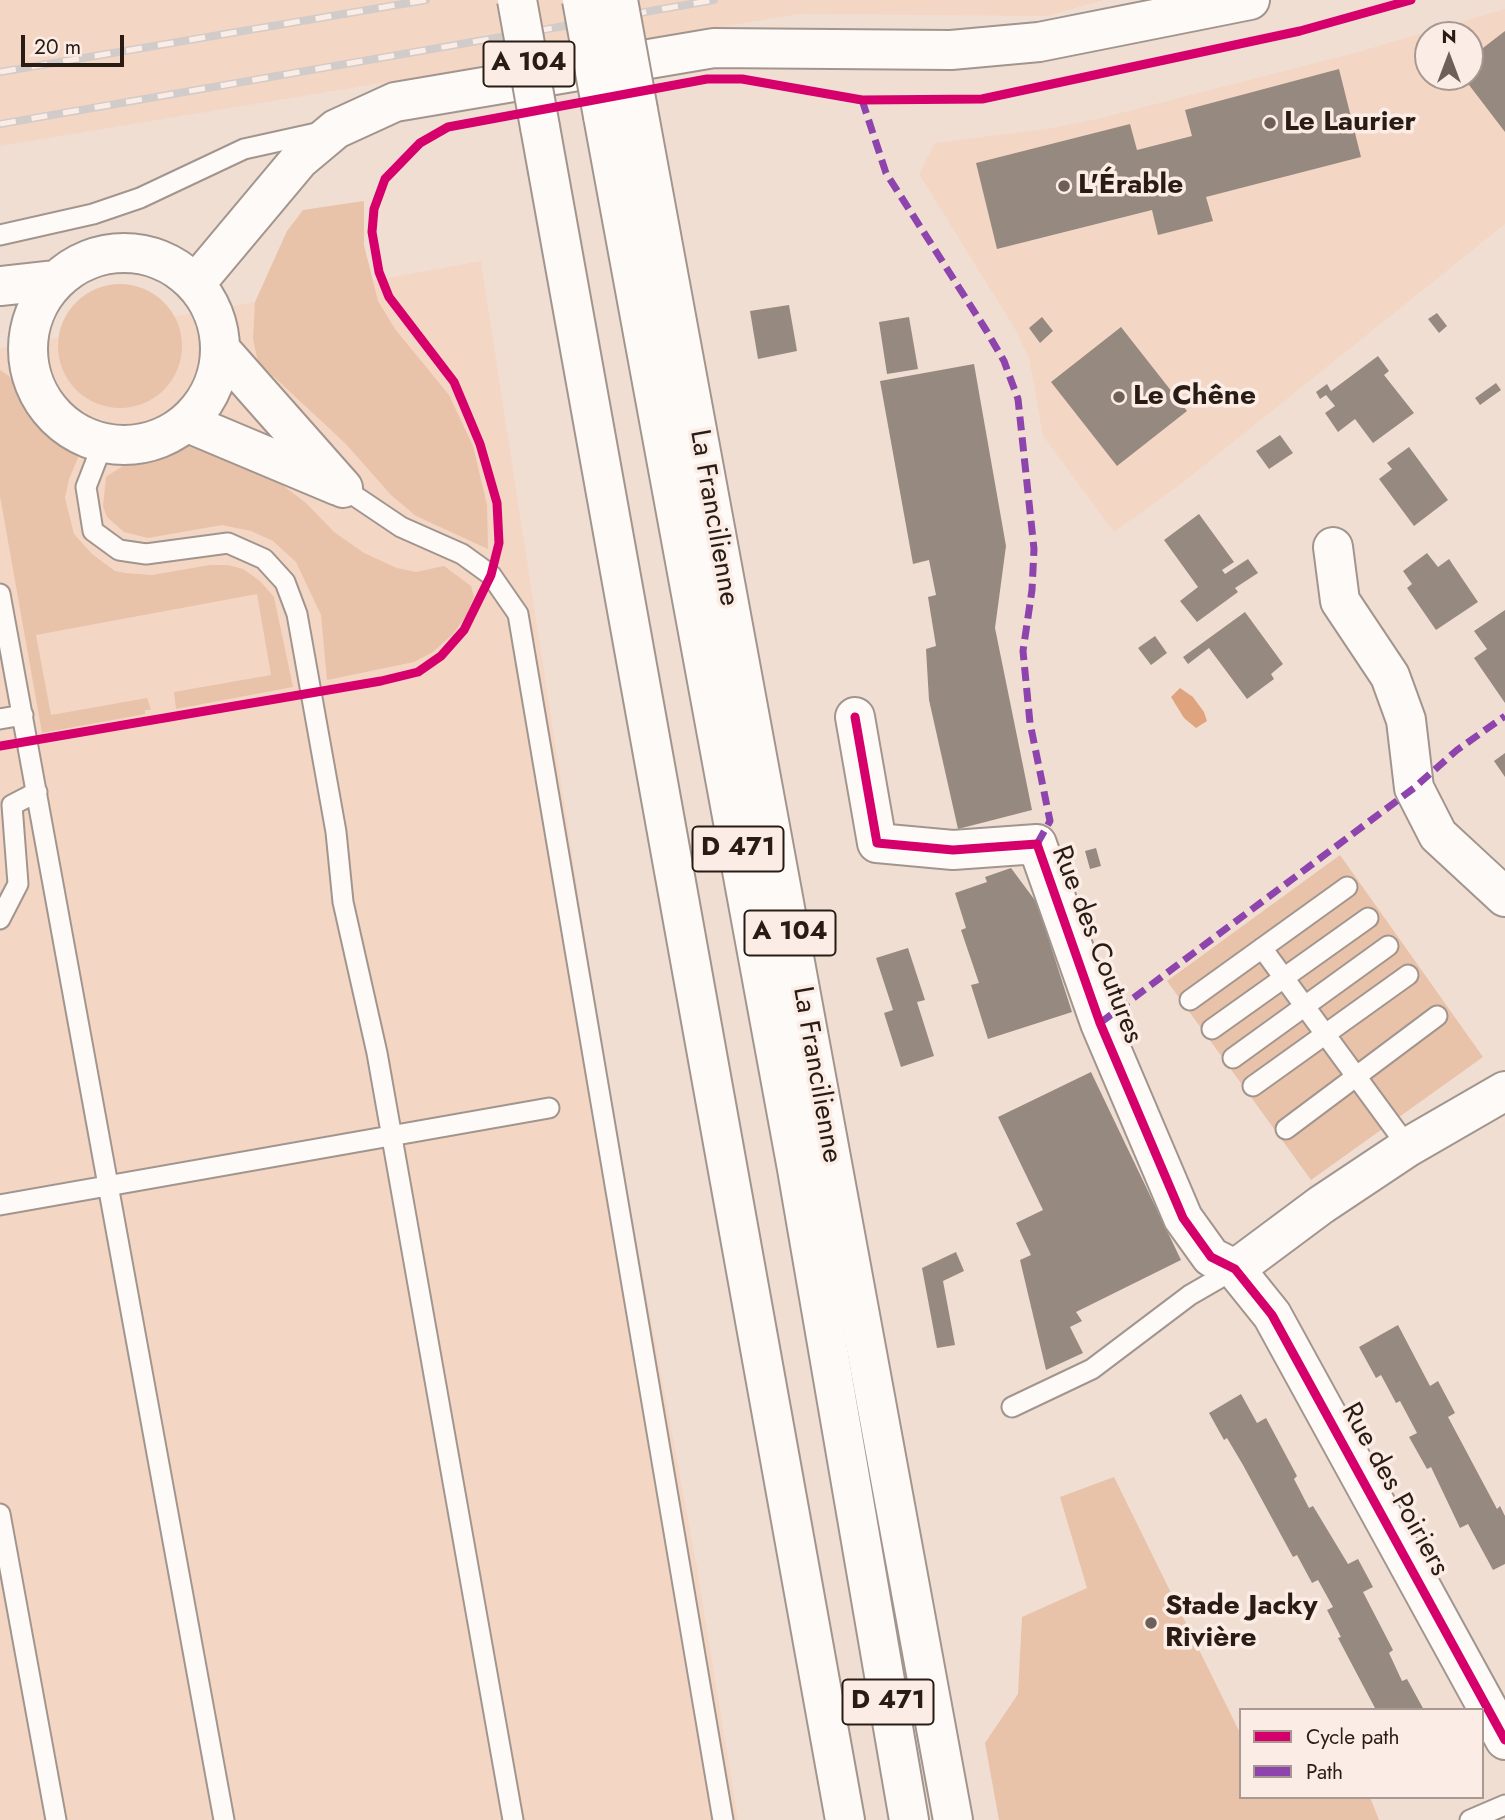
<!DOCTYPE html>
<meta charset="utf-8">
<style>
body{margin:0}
#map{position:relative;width:1505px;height:1820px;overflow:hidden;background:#f0ded3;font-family:Jost,sans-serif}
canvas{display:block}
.legend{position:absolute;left:1239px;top:1708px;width:245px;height:91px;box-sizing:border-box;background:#fbede5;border:2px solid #a79992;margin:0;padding:9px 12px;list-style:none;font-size:21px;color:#281c15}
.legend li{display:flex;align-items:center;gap:14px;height:35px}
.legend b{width:35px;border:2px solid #a79992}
.north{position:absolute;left:1414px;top:21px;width:70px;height:70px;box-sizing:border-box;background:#fbede5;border:2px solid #a79992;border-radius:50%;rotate:0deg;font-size:19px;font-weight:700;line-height:28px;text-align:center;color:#281c15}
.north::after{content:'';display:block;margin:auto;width:24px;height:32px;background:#6e6058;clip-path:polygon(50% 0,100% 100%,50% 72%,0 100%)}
.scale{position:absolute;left:21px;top:35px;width:103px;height:32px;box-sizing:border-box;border:4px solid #281c15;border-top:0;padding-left:9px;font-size:21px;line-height:24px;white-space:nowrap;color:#281c15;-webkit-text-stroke:5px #fbede5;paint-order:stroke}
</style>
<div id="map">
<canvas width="1505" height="1820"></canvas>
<ul class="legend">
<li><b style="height:9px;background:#d6006c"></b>Cycle path</li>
<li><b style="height:9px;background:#8e44ad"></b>Path</li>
</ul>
<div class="north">N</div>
<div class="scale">20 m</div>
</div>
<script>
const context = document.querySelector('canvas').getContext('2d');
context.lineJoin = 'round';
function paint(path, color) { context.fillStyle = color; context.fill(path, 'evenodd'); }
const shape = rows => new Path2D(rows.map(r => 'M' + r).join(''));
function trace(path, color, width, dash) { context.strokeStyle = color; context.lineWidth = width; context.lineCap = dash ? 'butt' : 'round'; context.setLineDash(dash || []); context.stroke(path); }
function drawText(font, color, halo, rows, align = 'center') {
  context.font = font + ' Jost,sans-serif'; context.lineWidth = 7; context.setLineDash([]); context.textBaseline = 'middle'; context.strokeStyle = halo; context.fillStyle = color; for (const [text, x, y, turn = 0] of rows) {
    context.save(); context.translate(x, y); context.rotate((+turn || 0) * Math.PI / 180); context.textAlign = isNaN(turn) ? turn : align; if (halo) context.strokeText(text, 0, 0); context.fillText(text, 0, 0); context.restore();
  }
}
paint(shape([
 [0,0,1104,0,1047,16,799,14,0,146],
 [1505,9,1505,224,1177,487,1114,532,1043,436,1029,358,1015,329,919,174,935,143,1047,129,1101,118,1358,52],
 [1428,35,1470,35,1470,77,1428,77],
 [481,261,607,1081,697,1568,738,1820,0,1820,0,348]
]), '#f4d6c4');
paint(shape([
 [364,201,364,245,378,301,395,329,449,395,473,446,487,505,488,549,416,516,391,495,346,444,258,362,253,339,255,302,287,231,303,210],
 '58 346a62 62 0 1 1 124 0a62 62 0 1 1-124 0Z',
 [0,370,9,376,36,421,60,442,80,453,69,479,65,498,74,534,92,554,115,571,125,573,152,575,210,565,228,565,243,569,260,581,274,597,293,687,176,709,174,692,271,675,257,594,36,635,51,715,147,698,151,710,145,710,145,714,42,733,0,496],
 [191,445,269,475,306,503,334,532,364,553,397,568,416,572,444,566,471,586,474,597,466,616,454,633,433,652,414,662,327,680,321,615,296,562,273,541,251,531,222,525,148,538,124,532,107,517,103,506,106,477,130,461,148,461],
 [1340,855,1483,1057,1311,1180,1167,981],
 [1114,1477,1241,1735,1241,1797,1370,1797,1379,1820,999,1820,985,1743,1018,1694,1022,1617,1087,1588,1060,1497]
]), '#e9c2aa');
paint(shape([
 [1180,688,1193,697,1204,712,1207,721,1196,728,1184,718,1171,697]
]), '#dfa47e');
paint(shape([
 [1505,31,1505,132,1463,77,1470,77,1470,58],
 [1339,69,1361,157,1206,197,1213,221,1158,235,1152,210,997,249,976,163,1130,124,1137,150,1192,136,1185,110],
 [789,305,797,351,758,359,750,311],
 [1437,313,1447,326,1439,333,1428,319],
 [909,317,918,369,887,374,879,322],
 [1042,317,1053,331,1040,343,1029,328],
 [1121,327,1187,411,1117,466,1051,382],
 [1378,356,1389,371,1384,375,1414,413,1373,443,1355,419,1338,432,1325,413,1335,406,1326,395,1320,399,1316,392,1327,384,1331,391],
 [974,364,1006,546,995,628,1032,810,958,829,929,700,926,649,936,646,928,597,936,595,929,560,913,564,880,381],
 [1496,383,1501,390,1480,405,1475,398],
 [1280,435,1293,453,1269,469,1256,451],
 [1409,447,1448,500,1414,526,1379,479,1392,469,1387,463],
 [1199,514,1234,562,1222,570,1225,574,1248,559,1258,573,1235,588,1238,592,1197,622,1180,601,1198,587,1164,540],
 [1427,553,1438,567,1449,559,1478,602,1436,630,1407,588,1412,584,1403,571],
 [1505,610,1505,703,1474,658,1487,649,1474,631],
 [1245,612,1283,664,1271,674,1274,679,1247,699,1209,648,1188,664,1183,657],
 [1155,636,1167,653,1151,665,1138,648],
 [1505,753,1505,777,1494,761],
 [1096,848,1101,866,1090,869,1085,851],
 [1011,868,1037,903,1072,1012,988,1039,971,985,979,983,961,930,966,928,955,893,987,882,985,877],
 [908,948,925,1000,917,1002,934,1056,901,1067,884,1013,893,1010,876,958],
 [1091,1072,1181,1260,1076,1312,1082,1321,1070,1327,1083,1353,1046,1370,1020,1260,1031,1255,1016,1223,1043,1210,998,1117],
 [956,1252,964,1271,943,1281,955,1345,937,1348,922,1268],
 [1398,1325,1430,1386,1438,1381,1455,1413,1448,1417,1497,1509,1500,1506,1505,1516,1505,1564,1493,1570,1468,1524,1460,1528,1431,1467,1427,1469,1409,1437,1417,1433,1400,1401,1396,1403,1381,1375,1376,1378,1359,1347],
 [1241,1394,1257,1423,1266,1418,1297,1476,1294,1479,1309,1508,1313,1506,1348,1564,1358,1559,1373,1587,1363,1592,1393,1650,1389,1653,1402,1681,1407,1679,1424,1710,1376,1710,1338,1638,1341,1637,1327,1610,1333,1607,1318,1580,1312,1583,1297,1555,1293,1557,1243,1465,1227,1438,1224,1440,1209,1413]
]), '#968980');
const lane = shape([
 [0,235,93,214,140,198,244,149,321,132],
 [103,443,86,487,93,531,119,550,146,554,228,543,264,559,285,582,297,614,336,832,343,902,377,1053,513,1820],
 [343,488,401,527,462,554,491,575,518,614,723,1820],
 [0,594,224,1820],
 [0,719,23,715],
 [0,919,18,884,12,805,37,792],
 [1262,948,1408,1147],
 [1190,1000,1347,887],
 [1212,1029,1368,918],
 [1233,1058,1388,946],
 [1253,1086,1408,975],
 [1286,1129,1437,1016],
 [0,1205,549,1108],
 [1012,1407,1092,1369,1190,1295,1235,1269],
 [0,1514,56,1820],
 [1470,1820,1505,1805]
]);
const street = shape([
 '28 349a96 96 0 1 1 192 0a96 96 0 1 1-192 0Z',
 [196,283,299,160,336,129,395,102,714,48,951,50,1039,42,1250,0],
 [0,286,56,280],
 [221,350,343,488],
 [188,423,338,486],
 [1333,547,1340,601,1390,676,1406,720,1414,788,1438,835,1505,897],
 [855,717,877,843,953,850,1037,844,1100,1023,1183,1218,1211,1257,1235,1269,1272,1315,1505,1740],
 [1235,1269,1321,1205,1408,1147,1505,1091]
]);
const primary = shape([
 [603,116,797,1169,909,1820]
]);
const highway = shape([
 [638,110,953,1820],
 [540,127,845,1820]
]);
trace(lane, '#a2958d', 23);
trace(street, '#a2958d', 42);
trace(primary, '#a2958d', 42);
trace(highway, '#a2958d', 42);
trace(lane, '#fdfaf8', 19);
trace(street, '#fdfaf8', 38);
trace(primary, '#fdfaf8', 38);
trace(highway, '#fdfaf8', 38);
const rail = shape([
 [0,72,426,0],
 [0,124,714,0]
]);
trace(rail, '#d1cbc9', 8);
trace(rail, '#fbede5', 5, [16]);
const primaryBridge = shape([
 [582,0,603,116]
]);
const highwayBridge = shape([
 [517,0,540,127],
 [618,0,638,110]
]);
trace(primaryBridge, '#a2958d', 42, []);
trace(highwayBridge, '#a2958d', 42, []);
trace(primaryBridge, '#fdfaf8', 38);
trace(highwayBridge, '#fdfaf8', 38);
trace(shape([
 [862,100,886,173,986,330,1004,361,1018,399,1034,549,1032,590,1023,651,1030,723,1050,821,1037,844],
 [1100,1023,1414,788,1457,750,1505,716]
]), '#8e44ad', 7, [14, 7]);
trace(shape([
 [855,717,877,843,953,850,1037,844,1100,1023,1183,1218,1211,1257,1235,1269,1272,1315,1505,1740],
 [0,746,381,681,418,672,441,656,464,630,491,575,499,543,497,503,480,444,454,382,389,297,379,272,372,232,374,209,385,179,420,143,448,127,707,79,742,79,862,100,982,99,1300,31,1411,0]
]), '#d6006c', 9);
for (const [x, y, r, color] of [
 [1270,123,7,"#6e6058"],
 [1064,186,7,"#6e6058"],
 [1119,397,7,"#6e6058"],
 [1151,1623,7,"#6e6058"]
]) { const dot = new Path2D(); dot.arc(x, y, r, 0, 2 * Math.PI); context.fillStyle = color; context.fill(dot); trace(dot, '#fbede5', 2.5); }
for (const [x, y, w] of [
 [529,64,91],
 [738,849,91],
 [790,933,91],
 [888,1702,91]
]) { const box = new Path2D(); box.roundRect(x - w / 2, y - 22.5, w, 45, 5); context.fillStyle = '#fbede5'; context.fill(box); trace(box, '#281c15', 2); }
drawText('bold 26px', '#281c15', null, [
 ["A 104",529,64],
 ["D 471",738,849],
 ["A 104",790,933],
 ["D 471",888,1702]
]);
drawText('bold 28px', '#281c15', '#fbede5', [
 ["Le Laurier",1284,123],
 ["L'Érable",1078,186],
 ["Le Chêne",1133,397],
 ["Stade Jacky",1165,1607],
 ["Rivière",1165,1639]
], 'left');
drawText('28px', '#281c15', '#fbede5', [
 ["La Francilienne",713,518,80],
 ["Rue des Coutures",1096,945,69],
 ["La Francilienne",816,1075,80],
 ["Rue des Poiriers",1394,1490,61]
]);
</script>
